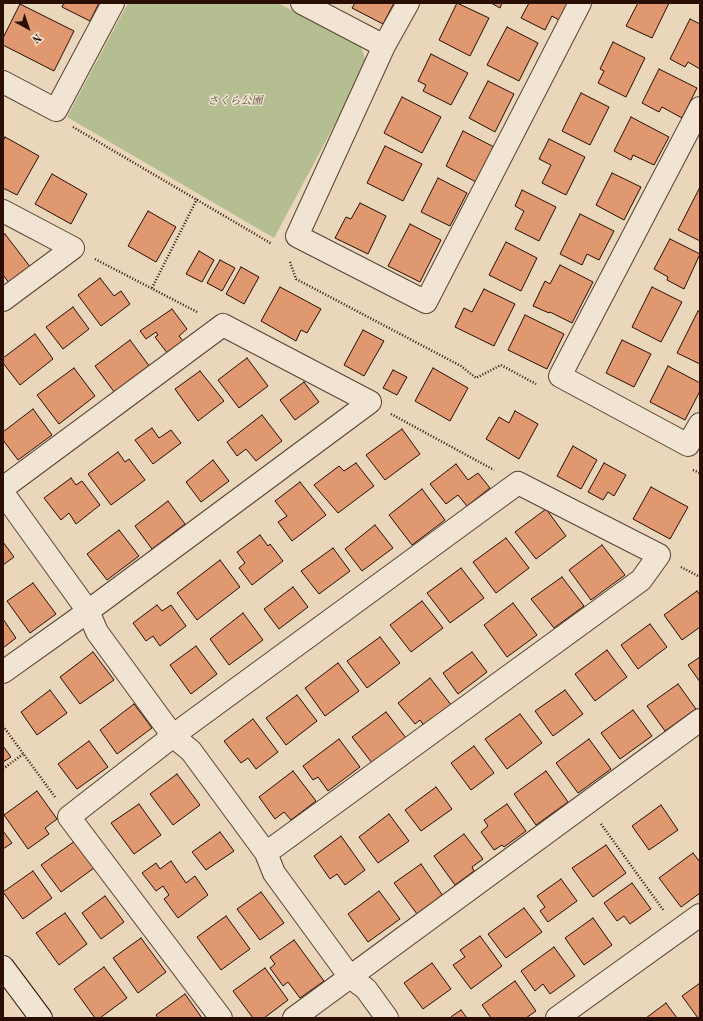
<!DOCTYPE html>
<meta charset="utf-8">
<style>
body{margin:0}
#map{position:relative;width:703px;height:1021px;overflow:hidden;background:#e9d6bb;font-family:"Old Standard TT",serif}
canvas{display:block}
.frame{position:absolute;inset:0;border:4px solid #2a0e03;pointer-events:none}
.north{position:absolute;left:8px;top:8px;width:40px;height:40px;-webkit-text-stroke:3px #f1e4d3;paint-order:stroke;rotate:140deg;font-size:11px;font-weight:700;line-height:16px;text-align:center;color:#2a0e03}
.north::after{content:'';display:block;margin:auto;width:14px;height:18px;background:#2a0e03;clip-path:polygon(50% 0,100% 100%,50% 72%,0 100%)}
</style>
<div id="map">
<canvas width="703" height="1021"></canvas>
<div class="frame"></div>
<div class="north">N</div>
</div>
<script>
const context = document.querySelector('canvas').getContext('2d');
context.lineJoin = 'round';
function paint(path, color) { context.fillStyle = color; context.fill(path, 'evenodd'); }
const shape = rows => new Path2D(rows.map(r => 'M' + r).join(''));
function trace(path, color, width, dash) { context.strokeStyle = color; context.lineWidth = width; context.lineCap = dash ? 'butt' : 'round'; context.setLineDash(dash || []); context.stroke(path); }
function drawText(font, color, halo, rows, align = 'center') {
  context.font = font + ' "Old Standard TT","Noto Serif JP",serif'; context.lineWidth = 3; context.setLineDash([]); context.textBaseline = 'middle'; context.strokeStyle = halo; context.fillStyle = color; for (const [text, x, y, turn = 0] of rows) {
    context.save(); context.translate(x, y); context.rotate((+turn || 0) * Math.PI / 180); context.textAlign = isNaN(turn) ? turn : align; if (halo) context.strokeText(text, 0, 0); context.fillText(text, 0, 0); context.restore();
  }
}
paint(shape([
 [128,3,278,3,361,47,367,64,274,238,67,117]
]), '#b5be91');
const building = shape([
 [64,3,99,3,90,21,62,7,64,3],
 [355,3,394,3,383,24,352,8,355,3],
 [457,3,489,18,470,56,439,40,457,3],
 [491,3,502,3,500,8,491,3],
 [529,3,568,3,559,20,552,16,545,30,521,18,529,3],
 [638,3,669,3,652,38,626,26,638,3],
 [20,4,74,31,54,71,3,45,3,38,20,4],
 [690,19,700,24,700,69,688,62,685,67,670,59,690,19],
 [507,27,538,43,519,81,487,65,507,27],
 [613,42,645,58,626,97,598,83,604,71,600,69,613,42],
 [431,54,468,73,451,105,423,91,426,85,418,81,431,54],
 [659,69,697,88,682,118,662,107,659,112,642,103,659,69],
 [488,81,514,94,495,132,469,118,488,81],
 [581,93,609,107,590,145,562,131,581,93],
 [402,97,441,117,422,153,384,133,402,97],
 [631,117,669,137,654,165,633,155,631,160,614,151,631,117],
 [463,131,494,147,476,182,446,166,463,131],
 [5,137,39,156,17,195,3,188,3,141,5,137],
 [549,139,585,157,566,195,542,183,551,165,539,159,549,139],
 [385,146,422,164,403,201,367,183,385,146],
 [612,173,641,187,624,220,596,205,612,173],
 [52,174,87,194,71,224,35,204,52,174],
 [438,178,467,193,450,226,421,212,438,178],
 [699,189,700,190,700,241,678,230,699,189],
 [522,190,556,207,539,241,515,229,524,211,515,206,522,190],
 [360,203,386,216,368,254,335,238,346,217,351,219,360,203],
 [148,211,176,227,156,262,128,246,148,211],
 [580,214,614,231,599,260,587,254,582,265,560,254,580,214],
 [410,224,441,240,420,282,388,266,410,224],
 [5,234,31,268,10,284,3,275,3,235,5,234],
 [670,239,700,254,684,289,667,280,668,277,654,269,670,239],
 [506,242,537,258,521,291,489,275,506,242],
 [199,251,214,260,202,282,186,274,199,251],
 [220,260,235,268,222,291,207,283,220,260],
 [560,265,593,282,572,323,550,312,549,313,533,306,545,281,550,284,560,265],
 [241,267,259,277,244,304,226,294,241,267],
 [100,278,114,296,121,291,130,304,101,326,78,295,100,278],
 [280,287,321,309,307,333,301,330,296,341,261,321,280,287],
 [652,287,682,302,661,342,632,327,652,287],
 [484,289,515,304,494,346,455,327,464,308,472,312,484,289],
 [73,307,89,329,63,349,46,327,73,307],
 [172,309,187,329,179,336,184,342,168,354,155,337,158,335,156,332,146,339,140,331,172,309],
 [698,311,700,312,700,364,677,353,698,311],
 [525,315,564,334,547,369,508,350,525,315],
 [363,330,384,341,364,376,344,365,363,330],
 [35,334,53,359,20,385,3,363,3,358,35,334],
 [130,340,150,367,115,393,95,366,130,340],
 [622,340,651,354,634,387,606,373,622,340],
 [247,358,268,386,239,408,218,380,247,358],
 [668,366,700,383,700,391,685,420,650,402,668,366],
 [74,368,95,396,59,424,37,395,74,368],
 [433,368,468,388,450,421,415,401,433,368],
 [393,370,407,377,397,395,383,388,393,370],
 [200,371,224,401,198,421,175,389,200,371],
 [304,382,319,402,295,420,280,400,304,382],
 [33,409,52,435,18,460,3,440,3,432,33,409],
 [515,411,538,424,519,459,486,439,499,417,509,423,515,411],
 [262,415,282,441,256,461,246,449,237,456,227,442,262,415],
 [152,428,159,438,171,430,181,443,153,464,135,440,152,428],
 [402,429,420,454,385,480,366,455,402,429],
 [573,446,597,460,581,489,557,476,573,446],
 [118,452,125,462,129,459,145,480,111,505,88,474,118,452],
 [213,460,229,481,201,502,186,482,213,460],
 [356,463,374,486,338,513,314,485,339,466,344,471,356,463],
 [604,463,626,475,614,496,608,492,603,500,588,492,604,463],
 [456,464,468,480,478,473,490,488,467,506,458,495,446,504,430,484,456,464],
 [71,478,76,485,82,481,100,505,76,524,69,513,61,520,44,498,71,478],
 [300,482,326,515,292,541,278,522,287,516,275,501,300,482],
 [651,487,688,507,670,539,633,519,651,487],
 [422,489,445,520,412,545,389,515,422,489],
 [168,501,185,524,152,549,135,526,168,501],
 [546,509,566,536,536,559,515,532,546,509],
 [375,525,393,548,362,571,345,549,375,525],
 [119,530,139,556,107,580,87,554,119,530],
 [260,535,268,546,270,544,283,561,252,585,239,568,245,563,237,552,260,535],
 [506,538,529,568,496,593,473,562,506,538],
 [3,542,14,557,3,565,3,542],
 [602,545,625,575,591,600,569,570,602,545],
 [333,548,350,571,319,594,301,571,333,548],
 [220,560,240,587,197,620,177,593,220,560],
 [461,568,484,598,450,623,427,593,461,568],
 [562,577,584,606,554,628,531,599,562,577],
 [33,583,56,614,30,633,7,601,33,583],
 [293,587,308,607,279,629,264,609,293,587],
 [697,591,700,595,700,627,682,640,664,615,697,591],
 [422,601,443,628,411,652,390,625,422,601],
 [513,603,537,635,507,657,484,625,513,603],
 [157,605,162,611,171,605,186,626,160,646,153,636,146,641,133,623,157,605],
 [243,613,263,640,229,665,210,639,243,613],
 [3,619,16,638,3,648,3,619],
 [650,624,667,647,638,669,621,645,650,624],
 [380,637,400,663,367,688,347,661,380,637],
 [196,646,217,674,191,694,170,665,196,646],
 [607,650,627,677,595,701,575,674,607,650],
 [93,652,114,680,80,704,60,677,93,652],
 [472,652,487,672,458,694,443,673,472,652],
 [700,657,700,682,688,665,700,657],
 [338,663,359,691,325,716,305,688,338,663],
 [430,678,452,706,425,727,420,720,415,724,398,703,430,678],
 [678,684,696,709,665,731,647,706,678,684],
 [50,690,67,713,37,735,21,712,50,690],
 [565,690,583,714,553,736,535,711,565,690],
 [297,695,317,721,286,745,266,718,297,695],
 [134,704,152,728,117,754,100,730,134,704],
 [633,710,652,736,620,759,601,733,633,710],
 [386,712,406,738,372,763,352,737,386,712],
 [520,714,542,743,507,769,485,739,520,714],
 [253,719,278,752,256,769,248,758,241,763,224,741,253,719],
 [339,739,360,767,328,791,318,777,313,780,303,766,339,739],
 [589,739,611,769,578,793,556,763,589,739],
 [89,741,108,767,77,789,58,764,89,741],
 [3,746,11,757,3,762,3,746],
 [474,746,494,773,471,790,451,763,474,746],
 [293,771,316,801,291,820,284,812,275,819,259,797,293,771],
 [546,771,568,802,536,825,514,794,546,771],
 [177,774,200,805,173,825,150,794,177,774],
 [436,787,452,809,421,831,405,810,436,787],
 [37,791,57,819,45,828,49,834,28,849,4,815,37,791],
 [139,804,161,835,134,854,111,823,139,804],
 [507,804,526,831,504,847,502,845,494,850,481,832,488,826,484,820,507,804],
 [661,805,678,830,649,850,632,826,661,805],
 [389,814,409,841,378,863,359,837,389,814],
 [3,831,12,843,3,849,3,831],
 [220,832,234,851,206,870,192,852,220,832],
 [464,834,483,859,472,867,474,871,455,885,434,856,464,834],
 [341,836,365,870,345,885,337,874,330,879,314,856,341,836],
 [75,841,94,868,61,892,41,865,75,841],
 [606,845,626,873,593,897,572,868,606,845],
 [693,853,700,862,700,893,681,907,659,878,693,853],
 [171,861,186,883,195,876,208,895,178,918,164,899,169,895,163,886,156,891,142,873,156,863,160,869,171,861],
 [421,864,443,896,417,914,394,883,421,864],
 [33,871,52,898,23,919,3,892,33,871],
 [561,879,577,901,548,922,540,911,545,907,537,896,561,879],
 [632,883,651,909,630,924,624,916,617,921,604,903,632,883],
 [379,891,400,919,368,942,348,914,379,891],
 [261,892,284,923,260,940,237,909,261,892],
 [105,896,124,922,101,939,82,913,105,896],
 [524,908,542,932,506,958,488,934,524,908],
 [65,913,87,944,59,965,36,933,65,913],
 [226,916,250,949,221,970,197,937,226,916],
 [593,918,612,945,584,965,565,938,593,918],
 [480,936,502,966,471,989,453,965,465,957,460,950,480,936],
 [141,938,166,972,138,993,113,958,141,938],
 [294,940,324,981,300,998,288,982,283,986,270,968,275,964,270,957,294,940],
 [554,947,575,976,550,994,543,984,535,991,521,971,554,947],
 [432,963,451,989,423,1009,404,983,432,963],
 [104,967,127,998,100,1018,95,1018,74,989,104,967],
 [265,968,288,1000,264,1018,253,1018,233,991,265,968],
 [515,981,536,1011,526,1018,491,1018,482,1005,515,981],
 [700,983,700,1018,698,1018,682,996,700,983],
 [185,994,202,1018,158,1018,156,1015,185,994],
 [666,1003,677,1018,646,1018,666,1003],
 [461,1010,467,1018,450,1018,452,1016,461,1010]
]);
paint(building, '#e09870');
trace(building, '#2a0e03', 1);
const street = shape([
 [302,3,384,46,408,3],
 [384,46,297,236,426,302,580,3],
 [3,82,56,110,113,3],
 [700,108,560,376,688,445,700,424],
 [3,211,73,248,3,300],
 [3,488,223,325,370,402,76,620,3,672],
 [3,493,88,611,97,632,173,736,191,751,266,853,274,873,350,977,366,989,387,1018],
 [221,1018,69,817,186,726,518,483,659,555,641,580,266,853],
 [294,1018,700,720],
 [557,1018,700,915]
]);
const secondary = shape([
 [3,967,41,1018]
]);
trace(street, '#5a4031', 24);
trace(secondary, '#2a0e03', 24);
trace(shape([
 [73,127,272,244],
 [95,259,197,312],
 [290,262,296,279,461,366,476,378,501,365,536,384],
 [152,288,197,199],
 [391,414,494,470],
 [693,470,700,473],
 [681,567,700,577],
 [3,726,55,797],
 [3,769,23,754],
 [601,824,664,911]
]), '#2a0e03', 2.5, [1, 2]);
trace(street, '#f1e4d3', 22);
trace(secondary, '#f1e4d3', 22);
drawText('italic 11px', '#5b4c35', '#f1e4d3', [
 ["さくら公園",235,101]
]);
</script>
